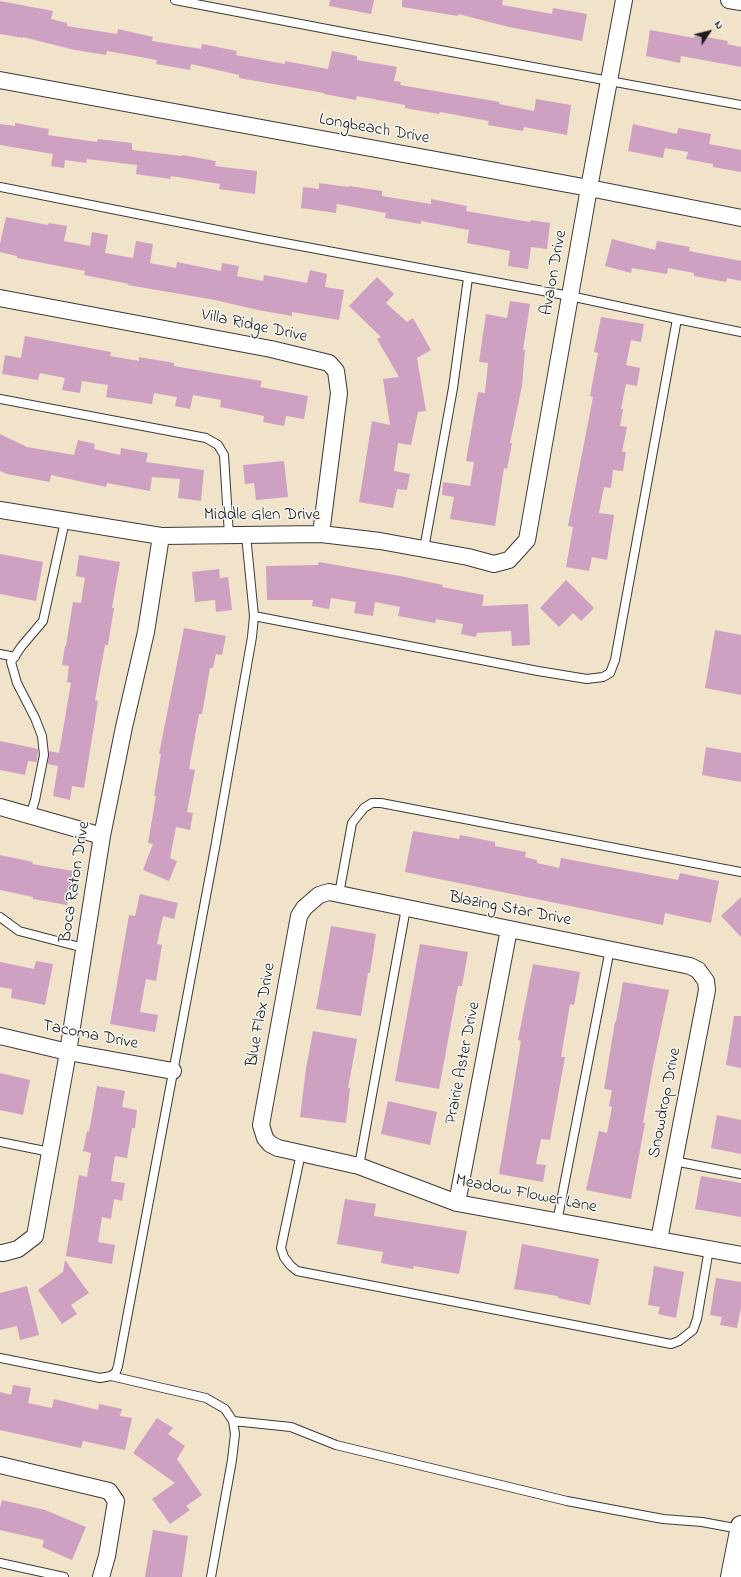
<!DOCTYPE html>
<style>
body{margin:0}
#map{position:relative;width:741px;height:1577px;overflow:hidden;background:#f1e3ca;font-family:"Indie Flower",sans-serif}
canvas{display:block}
.north{position:absolute;left:689px;top:12px;width:40px;height:40px;-webkit-text-stroke:3px #f6f6f2;paint-order:stroke;rotate:55deg;font-size:11px;font-weight:700;line-height:16px;text-align:center;color:#1c1c1c}
.north::after{content:'';display:block;margin:auto;width:14px;height:18px;background:#1c1c1c;clip-path:polygon(50% 0,100% 100%,50% 72%,0 100%)}
</style>
<div id="map">
<canvas width="741" height="1577"></canvas>
<div class="north">N</div>
</div>
<script>
const context = document.querySelector('canvas').getContext('2d');
context.lineJoin = 'round';
function paint(path, color) { context.fillStyle = color; context.fill(path, 'evenodd'); }
const shape = rows => new Path2D(rows.map(r => 'M' + r).join(''));
function trace(path, color, width, dash) { context.strokeStyle = color; context.lineWidth = width; context.lineCap = dash ? 'butt' : 'round'; context.setLineDash(dash || []); context.stroke(path); }
function drawText(font, color, halo, rows, align = 'center') {
  context.font = font + ' "Indie Flower",sans-serif'; context.lineWidth = 3; context.setLineDash([]); context.textBaseline = 'middle'; context.strokeStyle = halo; context.fillStyle = color; for (const [text, x, y, turn = 0] of rows) {
    context.save(); context.translate(x, y); context.rotate((+turn || 0) * Math.PI / 180); context.textAlign = isNaN(turn) ? turn : align; if (halo) context.strokeText(text, 0, 0); context.fillText(text, 0, 0); context.restore();
  }
}
paint(shape([
 [330,0,374,0,371,14,329,6],
 [402,0,503,0,502,5,552,14,553,8,587,14,582,41,509,27,458,14,458,16,402,7],
 [0,1,53,11,51,19,67,23,67,26,117,34,118,29,153,37,152,41,201,49,202,44,237,51,236,55,285,64,285,61,328,69,332,51,357,56,357,60,397,67,394,81,401,82,400,85,500,102,499,104,534,111,536,99,571,105,567,135,524,127,523,131,488,125,489,121,440,112,439,114,405,108,405,105,357,96,356,100,324,94,324,93,239,78,239,75,191,64,190,70,156,64,157,60,107,51,106,55,75,50,23,37,23,38,0,34],
 [650,30,694,38,695,35,728,41,727,44,741,47,741,67,681,56,680,63,646,56],
 [15,123,49,129,48,135,97,142,98,139,132,143,132,150,182,156,182,155,216,161,215,166,257,171,255,194,219,189,220,184,171,176,170,179,136,174,137,165,87,159,86,163,65,160,64,168,51,166,53,154,0,145,0,124,15,126],
 [633,124,677,134,678,128,711,134,709,144,741,150,741,172,713,167,713,164,686,159,688,152,665,148,663,158,628,151],
 [319,183,348,187,349,186,382,191,382,196,431,204,431,199,467,206,466,211,530,222,531,220,550,223,547,249,531,247,528,269,508,266,510,251,467,243,469,230,421,221,421,224,385,218,386,213,337,204,336,213,301,208,303,187,319,189],
 [6,217,48,225,49,223,67,226,64,241,90,246,92,232,108,235,105,253,133,258,136,241,153,244,150,263,176,268,177,262,221,271,222,263,239,266,237,276,263,281,264,275,307,283,310,270,327,274,325,287,344,290,339,320,292,312,292,316,258,310,215,300,128,285,129,284,84,275,85,271,17,258,17,256,0,252,0,244],
 [612,239,655,250,657,241,690,247,689,251,741,261,741,281,727,278,726,282,694,276,694,273,668,268,667,274,632,268,631,273,605,266],
 [377,277,394,294,386,303,407,322,413,318,431,350,417,358,426,411,418,412,411,445,398,443,394,471,410,474,407,490,397,489,393,508,359,502,372,421,390,425,383,379,399,377,377,339,381,337,349,306],
 [510,301,530,304,523,350,525,350,522,386,510,443,512,443,507,469,504,468,495,526,450,519,454,497,442,495,443,482,470,486,474,462,466,461,478,392,485,393,488,363,479,362,486,314,507,318],
 [601,317,644,324,641,342,631,340,626,365,640,368,637,386,626,384,621,409,623,409,620,426,627,427,622,452,626,452,623,471,613,470,611,488,604,487,599,513,614,515,607,560,592,557,589,571,566,567,573,527,568,526,593,397,590,396,598,353,594,352],
 [25,336,111,352,110,356,139,361,139,357,174,363,174,366,262,381,260,387,308,396,304,419,286,416,284,426,263,422,264,416,220,407,221,400,193,395,190,409,175,406,177,397,154,393,152,404,106,397,108,385,82,381,80,393,62,390,65,378,40,373,38,380,2,374,5,355,21,358],
 [0,434,27,447,74,455,78,440,95,444,94,449,120,455,121,448,148,453,146,462,204,470,201,501,178,498,180,479,152,477,150,491,107,483,106,487,51,475,50,482,7,474,0,471],
 [284,461,288,497,256,500,254,483,245,484,243,465],
 [0,554,43,562,36,601,0,594],
 [79,555,120,562,112,608,114,608,108,645,105,645,95,700,98,701,84,788,72,786,70,800,53,796,58,766,48,764,49,751,59,753,71,683,67,682,69,666,62,665,65,646,66,646,73,602,81,603,85,578,76,576],
 [319,562,400,576,443,585,442,587,484,595,482,606,528,604,530,645,512,646,511,631,477,633,476,637,461,634,463,624,436,619,435,623,398,616,400,607,375,602,373,616,354,613,356,602,331,598,329,609,312,606,313,600,267,600,266,566,318,565],
 [219,569,220,578,228,577,232,610,216,612,215,600,195,602,192,572],
 [566,580,594,608,581,621,573,613,559,627,540,608],
 [184,628,226,636,222,655,216,654,213,668,210,668,202,714,199,714,189,769,195,770,187,812,193,813,190,830,176,827,170,858,177,861,169,881,143,870,153,844,148,843,156,796,154,796,161,754,159,754],
 [715,630,741,635,741,695,705,688],
 [0,741,38,749,37,762,28,761,25,775,0,770],
 [706,747,741,753,741,782,702,775],
 [413,831,459,839,460,835,495,842,495,846,526,852,525,857,537,860,537,863,559,868,561,858,678,880,680,873,719,881,711,923,665,913,663,925,405,872],
 [0,855,33,862,32,864,73,871,67,905,33,899,33,897,0,890],
 [140,894,178,903,174,919,163,916,157,944,162,945,156,981,146,979,140,1012,158,1015,155,1032,110,1024,129,915,135,916],
 [741,897,741,937,721,916],
 [331,926,376,934,370,973,368,973,361,1016,316,1009],
 [420,944,468,952,462,986,458,986,439,1089,395,1081],
 [36,961,53,964,45,1005,11,998,12,989,0,987,0,962,34,969],
 [533,964,580,972,574,1005,570,1004,561,1057,565,1057,550,1140,541,1139,536,1164,546,1165,543,1182,499,1174,521,1041,518,1040],
 [623,982,669,990,653,1066,643,1123,645,1123,631,1199,586,1190,599,1131,607,1133,612,1107,609,1106,612,1090,604,1089,615,1022,616,1022],
 [734,1016,741,1016,741,1068,726,1065],
 [313,1031,357,1039,348,1088,350,1088,346,1123,300,1117,306,1069],
 [0,1073,30,1080,23,1115,0,1110],
 [97,1086,125,1091,122,1107,137,1110,135,1128,132,1128,127,1158,115,1156,111,1181,125,1183,122,1201,114,1199,111,1219,102,1217,98,1242,115,1245,112,1264,66,1256,79,1175,87,1177,91,1153,83,1151,87,1131,89,1132],
 [388,1101,437,1112,430,1145,381,1134],
 [717,1115,741,1120,741,1154,711,1148],
 [701,1176,741,1183,741,1217,695,1209],
 [345,1199,376,1204,374,1216,467,1231,459,1274,414,1266,413,1269,381,1263,383,1252,337,1244],
 [522,1244,599,1259,590,1305,558,1298,558,1296,514,1289],
 [65,1260,89,1293,71,1305,77,1314,62,1324,38,1290,63,1272],
 [654,1266,684,1272,676,1318,658,1314,660,1307,648,1305],
 [716,1278,741,1282,741,1307,737,1328,720,1325,722,1317,710,1315],
 [27,1286,39,1335,20,1340,17,1326,0,1330,0,1293],
 [13,1385,31,1388,28,1403,52,1408,54,1399,98,1410,99,1404,122,1409,120,1416,132,1418,125,1450,83,1441,81,1448,0,1430,0,1392,11,1395],
 [157,1418,173,1428,168,1434,185,1446,177,1459,202,1495,186,1506,190,1510,170,1524,152,1499,175,1483,133,1453],
 [2,1500,45,1510,86,1527,72,1560,42,1547,44,1540,0,1530,0,1508],
 [153,1530,188,1536,182,1577,145,1577]
]), '#cea0c2');
const service = shape([
 [175,0,353,34,741,105],
 [0,187,263,239,570,296,677,319],
 [0,399,206,438,218,445,224,455,229,535],
 [424,549,453,388,468,278],
 [254,616,538,671,587,679,603,677,610,673,615,660,677,319,741,332],
 [0,654,15,657],
 [30,816,35,800,44,755,42,736,35,718,17,683,11,662,21,647,43,621,65,521],
 [339,894,352,823,364,808,372,803,381,803,741,872],
 [0,917,19,931,84,948],
 [0,1142,50,1152],
 [301,1153,281,1248,284,1257,290,1265,297,1271,671,1344,679,1341,693,1330,697,1319,709,1249],
 [674,1161,741,1174],
 [359,1166,406,908],
 [557,1222,610,949],
 [0,1358,100,1378,111,1376,116,1372,118,1366,215,848,252,637,254,616,246,535],
 [111,1376,206,1398,225,1409,233,1421,235,1434,232,1460,211,1577],
 [233,1421,291,1427,336,1445,567,1501,663,1519,702,1522,740,1529],
 [0,1563,64,1577]
]);
const minor = shape([
 [729,0,741,2],
 [0,80,589,188,741,218],
 [0,298,271,349,329,363,336,371,339,393,321,534],
 [0,510,161,536,321,534,380,541,468,557,494,564,509,560,527,540,589,188,624,0],
 [0,807,102,836],
 [0,1036,68,1052,173,1071],
 [457,1203,509,929],
 [659,1240,707,990,706,981,698,970,690,966,329,892,319,895,304,908,299,916,261,1125,265,1138,270,1144,278,1148,359,1166,457,1203,659,1240,741,1255],
 [0,1253,3,1253,18,1249,35,1236,68,1052,102,836,124,727,146,632,161,536],
 [0,1465,109,1491,116,1501,107,1556,101,1577]
]);
const tertiary = shape([
 [731,1577,741,1526]
]);
trace(service, '#3c3a36', 10);
trace(minor, '#3c3a36', 18);
trace(tertiary, '#3c3a36', 22);
trace(service, '#fff', 8);
trace(minor, '#fff', 16);
trace(tertiary, '#fff', 20);
drawText('17px', '#1c1c1c', '#f6f6f2', [
 ["Longbeach Drive",374,130,10],
 ["Avalon Drive",555,273,-80],
 ["Villa Ridge Drive",254,327,12],
 ["Middle Glen Drive",262,516],
 ["Boca Raton Drive",76,882,-81],
 ["Blazing Star Drive",510,910,11],
 ["Blue Flax Drive",262,1015,-80],
 ["Tacoma Drive",90,1036,11],
 ["Prairie Aster Drive",464,1063,-79],
 ["Snowdrop Drive",666,1103,-79],
 ["Meadow Flower Lane",526,1195,11]
]);
</script>
